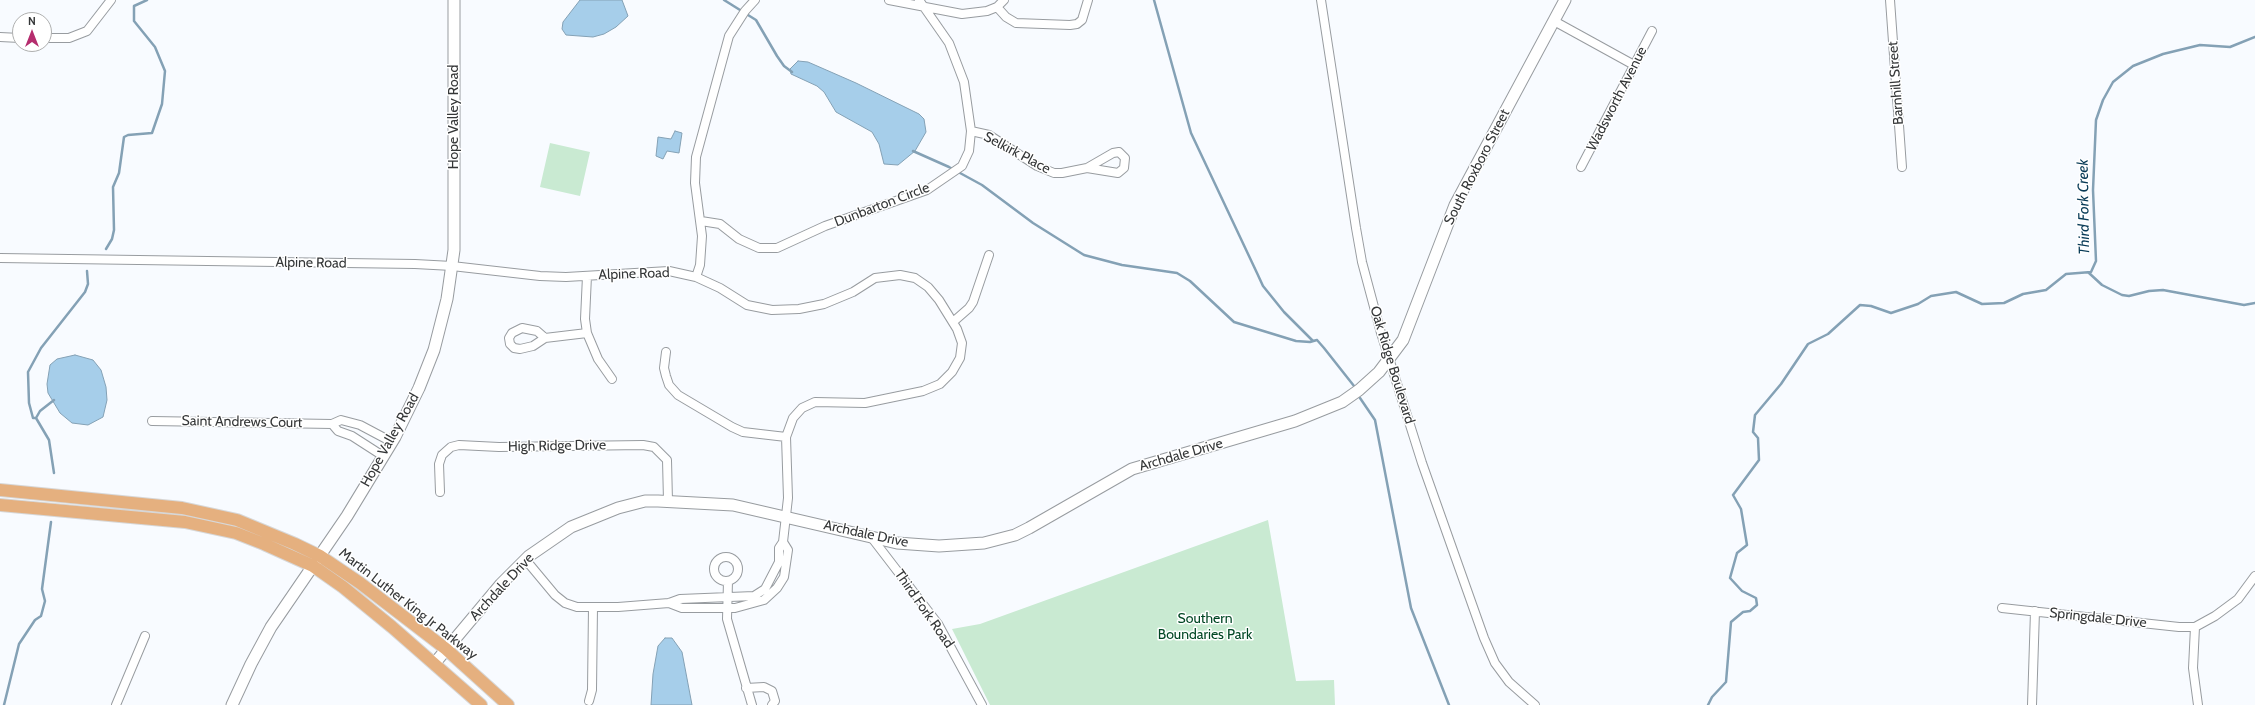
<!DOCTYPE html>
<style>
body{margin:0}
#map{position:relative;width:2255px;height:705px;overflow:hidden;background:#f8fbff;font-family:Cabin,sans-serif}
canvas{display:block}
.north{position:absolute;left:12px;top:12px;width:40px;height:40px;box-sizing:border-box;background:#fff;border:1px solid #aeafaf;border-radius:50%;rotate:0deg;font-size:11px;font-weight:700;line-height:16px;text-align:center;color:#353738}
.north::after{content:'';display:block;margin:auto;width:14px;height:18px;background:#b52d6e;clip-path:polygon(50% 0,100% 100%,50% 72%,0 100%)}
</style>
<div id="map">
<canvas width="2255" height="705"></canvas>
<div class="north">N</div>
</div>
<script>
const context = document.querySelector('canvas').getContext('2d');
context.lineJoin = 'round';
function paint(path, color) { context.fillStyle = color; context.fill(path, 'evenodd'); }
const shape = rows => new Path2D(rows.map(r => 'M' + r).join(''));
function trace(path, color, width, dash) { context.strokeStyle = color; context.lineWidth = width; context.lineCap = dash ? 'butt' : 'round'; context.setLineDash(dash || []); context.stroke(path); }
function drawText(font, color, halo, rows, align = 'center') {
  context.font = font + ' Cabin,sans-serif'; context.lineWidth = 3; context.setLineDash([]); context.textBaseline = 'middle'; context.strokeStyle = halo; context.fillStyle = color; for (const [text, x, y, turn = 0] of rows) {
    context.save(); context.translate(x, y); context.rotate((+turn || 0) * Math.PI / 180); context.textAlign = isNaN(turn) ? turn : align; if (halo) context.strokeText(text, 0, 0); context.fillText(text, 0, 0); context.restore();
  }
}
paint(shape([
 [550,143,590,152,580,196,540,187],
 [1268,520,1296,681,1334,680,1335,705,990,705,952,629,980,624]
]), '#c9ead2');
const water = shape([
 [580,0,622,0,628,16,616,27,604,34,593,37,566,35,562,29,563,22,580,0],
 [798,61,808,62,856,83,919,114,924,119,926,132,915,151,898,165,884,164,879,144,872,132,836,112,824,92,817,86,791,74,790,69,798,61],
 [675,131,682,133,679,153,667,151,663,159,656,156,658,137,671,139,675,131],
 [75,355,93,360,101,370,106,387,107,400,103,417,88,425,72,423,60,413,48,393,47,384,50,365,57,359,75,355],
 [665,638,672,638,682,652,692,705,651,705,653,674,658,646,665,638]
]);
paint(water, '#a6ceea');
trace(water, '#84a1b5', 1);
trace(shape([
 [724,0,756,20,777,56,784,66,792,72],
 [1154,0,1191,133,1257,273,1263,286,1284,312,1313,341,1317,340,1324,348,1354,386],
 [913,151,949,167,982,185,1033,223,1084,255,1122,265,1177,273,1190,281,1234,322,1296,341,1310,342,1317,340],
 [106,249,112,239,114,230,113,187,119,173,124,137,128,135,152,133,162,104,165,71,155,47,134,21,134,6,147,0],
 [2089,273,2102,285,2122,295,2129,296,2149,291,2163,290,2244,305,2255,303],
 [1360,398,1375,420,1411,608,1449,705],
 [36,418,40,411,54,400],
 [54,473,49,440,36,418,33,418,29,403,28,372,41,348,85,292,88,284,87,271],
 [4,705,19,644,35,620,41,616,45,601,42,589,51,522],
 [1708,705,1712,697,1726,682,1731,622,1743,612,1750,611,1757,605,1756,598,1742,591,1730,578,1737,553,1747,545,1741,509,1733,495,1759,460,1758,438,1753,432,1755,415,1781,384,1808,344,1828,334,1860,305,1871,306,1891,313,1918,304,1931,296,1956,292,1982,304,2004,303,2023,294,2046,290,2066,274,2091,272,2096,261,2093,190,2096,120,2103,100,2113,82,2133,66,2163,54,2200,45,2230,47,2255,37]
]), '#84a1b5', 2.5);
const street = shape([
 [889,0,962,14,987,11,997,7,1004,0],
 [1321,0,1356,228,1362,262,1381,333,1422,463,1484,638,1495,663,1509,682,1535,705],
 [1890,0,1902,167],
 [997,7,1006,17,1016,23,1070,25,1077,24,1082,20,1088,0],
 [1554,21,1634,65],
 [0,37,20,38],
 [44,38,69,38,87,31,111,0],
 [971,131,989,135,1037,166,1054,173,1062,173,1087,168,1113,153,1119,152,1125,158,1124,168,1118,173,1087,168],
 [1581,167,1652,31],
 [701,221,720,224,739,239,759,248,777,248,825,226,927,190,962,166,969,151,971,131,964,82,949,43,919,0],
 [0,258,415,264,452,266,540,276,566,277,669,271,696,277,720,288,747,305,772,310,799,309,824,304,853,292,875,278,900,275,915,278,928,287,939,300,957,329,962,343,960,358,952,372,940,384,923,391,865,403,815,402,802,408,793,418,786,437,788,498,783,542,779,548,779,562,765,589,754,596,680,599,669,603,618,607,577,607,565,603,555,595,525,559],
 [587,276,585,319,587,333,598,359,612,379],
 [696,277,700,265,702,236,695,183,696,157,729,36,745,11,755,0],
 [953,322,969,308,973,302,989,255],
 [545,338,533,346,520,349,514,348,510,344,509,338,512,333,522,328,537,331,545,338,587,333],
 [666,352,664,368,666,376,669,385,678,395,732,427,743,432,786,437],
 [152,421,332,424,341,420,360,425,392,442],
 [332,424,338,431,352,436,383,456],
 [440,492,439,464,442,455,451,447,459,445,499,447,643,445,654,447,667,460,668,501],
 [872,538,938,624,982,705],
 '714 569a12 12 0 1 1 24 0a12 12 0 1 1-24 0Z',
 [728,581,727,619,752,705],
 [669,603,682,608,735,608,764,600,777,588,784,577,788,550,783,542],
 [2002,608,2179,627,2195,627,2215,616,2238,599,2255,576],
 [2195,627,2193,668,2198,705],
 [746,688,764,687,772,691,775,701,772,705],
 [589,701,592,690,593,607],
 [116,705,145,636],
 [2032,705,2035,611]
]);
const secondary = shape([
 [434,664,501,584,529,556,571,527,618,508,645,501,658,501,733,505,897,543,939,546,984,543,1015,535,1029,528,1132,469,1295,421,1342,402,1359,390,1379,372,1403,340,1455,205,1565,0],
 [232,705,251,664,271,627,347,516,395,437,419,388,434,350,447,299,454,250,454,0]
]);
const primary = shape([
 [0,490,182,508,237,520,295,544,320,556,360,583,446,649,508,705],
 [0,505,185,522,236,533,264,544,313,566,343,587,392,627,481,705]
]);
trace(street, '#989ca0', 10);
trace(secondary, '#989ca0', 13);
trace(primary, '#d7d7d7', 14);
trace(street, '#fff', 8);
trace(secondary, '#fff', 11);
trace(primary, '#e5b07f', 12);
drawText('14px', '#353738', '#fff', [
 ["Barnhill Street",1896,83,-94],
 ["Wadsworth Avenue",1617,99,-63],
 ["Hope Valley Road",454,117,-90],
 ["Selkirk Place",1017,153,28],
 ["South Roxboro Street",1477,167,-63],
 ["Dunbarton Circle",882,205,-21],
 ["Alpine Road",311,263,1],
 ["Alpine Road",634,274,-2],
 ["Oak Ridge Boulevard",1392,365,73],
 ["Saint Andrews Court",242,422,1],
 ["Hope Valley Road",390,440,-61],
 ["High Ridge Drive",557,446,-1],
 ["Archdale Drive",1181,455,-16],
 ["Archdale Drive",866,534,12],
 ["Archdale Drive",502,587,-47],
 ["Martin Luther King Jr Parkway",408,604,38],
 ["Third Fork Road",924,609,55],
 ["Springdale Drive",2098,618,6]
]);
drawText('14px', '#014724', '#fff', [
 ["Southern",1205,619],
 ["Boundaries Park",1205,635]
]);
drawText('italic 15px', '#073a56', '#fff', [
 ["Third Fork Creek",2084,207,-91]
]);
</script>
